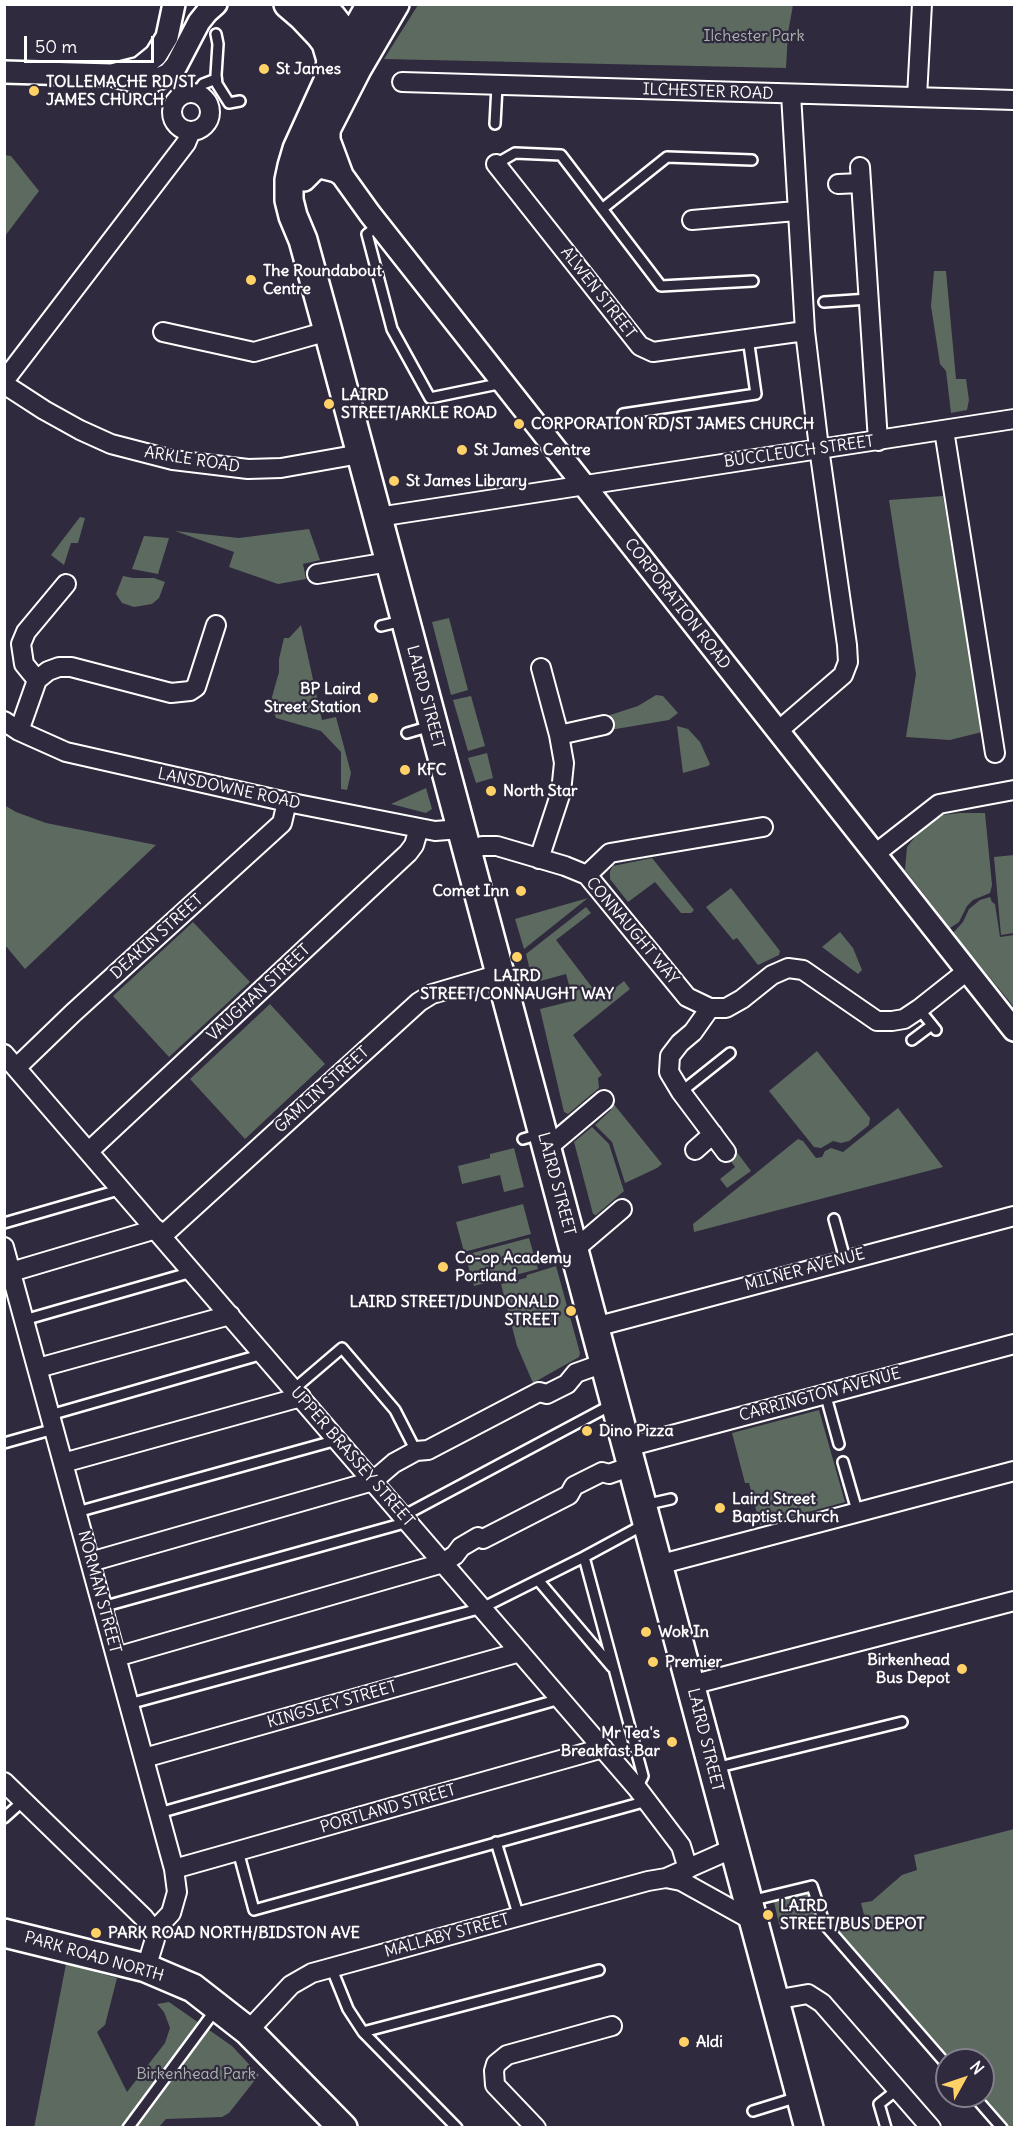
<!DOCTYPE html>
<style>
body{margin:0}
#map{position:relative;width:1019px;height:2132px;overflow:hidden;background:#2f2a3d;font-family:Delius,sans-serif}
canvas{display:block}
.frame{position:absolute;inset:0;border:6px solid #fff;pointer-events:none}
.north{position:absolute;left:935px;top:2048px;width:60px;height:60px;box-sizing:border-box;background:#2f2a3d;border:2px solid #827f8b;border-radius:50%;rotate:50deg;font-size:16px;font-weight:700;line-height:24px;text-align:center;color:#fff}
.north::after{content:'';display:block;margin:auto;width:21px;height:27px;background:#ffd166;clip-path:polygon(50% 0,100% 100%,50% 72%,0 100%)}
.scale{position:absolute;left:24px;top:36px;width:130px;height:27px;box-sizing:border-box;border:3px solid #fff;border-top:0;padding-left:8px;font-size:18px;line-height:21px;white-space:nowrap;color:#fff;-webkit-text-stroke:4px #2f2a3d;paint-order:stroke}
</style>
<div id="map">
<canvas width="1019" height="2132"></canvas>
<div class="frame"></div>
<div class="north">N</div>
<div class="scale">50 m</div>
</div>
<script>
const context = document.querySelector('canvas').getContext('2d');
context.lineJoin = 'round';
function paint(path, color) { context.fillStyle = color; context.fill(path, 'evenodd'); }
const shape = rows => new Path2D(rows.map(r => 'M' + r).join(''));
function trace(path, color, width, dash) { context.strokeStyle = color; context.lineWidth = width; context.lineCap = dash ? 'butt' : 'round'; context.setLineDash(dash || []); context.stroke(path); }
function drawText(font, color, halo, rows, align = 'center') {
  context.font = font + ' Delius,sans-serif'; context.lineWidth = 4.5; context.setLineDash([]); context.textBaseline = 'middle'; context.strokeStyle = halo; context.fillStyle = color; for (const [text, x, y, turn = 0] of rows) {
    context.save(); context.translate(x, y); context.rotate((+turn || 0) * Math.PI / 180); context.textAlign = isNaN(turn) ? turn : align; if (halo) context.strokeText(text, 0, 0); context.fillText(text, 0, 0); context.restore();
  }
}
paint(shape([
 [418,5,418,4,793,5,788,33,786,68,384,59],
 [5,155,11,156,39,191,5,236],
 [934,271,946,271,956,379,966,379,969,400,967,410,951,413,946,371,940,364,931,306],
 [943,496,982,732,950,740,906,737,916,674,889,500],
 [80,517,85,518,78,543,71,543,64,565,51,555],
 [309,529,320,560,303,564,306,579,278,584,229,567,234,552,175,531,239,538],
 [144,536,169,538,158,574,132,569],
 [123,576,133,578,154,578,165,582,159,598,152,604,134,607,122,603,116,594],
 [449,618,468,690,451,695,432,622],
 [301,625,322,720,336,717,351,773,347,790,341,789,341,752,321,731,276,718,270,704,279,672,279,659,284,638,289,638],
 [656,695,663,696,678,713,669,720,610,730,607,716,638,706],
 [471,696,485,746,468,751,453,700],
 [677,726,688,729,700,742,710,764,708,766,683,773],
 [487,753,493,778,476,783,468,758],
 [426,788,432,809,426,813,391,804],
 [4,805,16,812,46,823,156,845,25,969,5,945],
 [960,813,985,813,992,885,990,893,973,900,967,906,959,922,950,928,905,870,907,847,920,831,942,815],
 [1014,855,1014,933,1001,935,994,857],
 [652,858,694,910,691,913,681,913,655,882,628,902,610,879,610,871,613,866],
 [731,888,780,951,779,955,758,965,737,938,733,940,706,907],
 [990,897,992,902,995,904,1000,937,1014,935,1014,1007,953,933,963,922,969,909,980,900],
 [588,898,524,949,515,919],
 [586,907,591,913,556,940,601,999,624,981,630,989,573,1035,602,1075,598,1078,599,1088,568,1114,564,1112,540,1009,576,1000,572,985,569,985,566,974,533,983,526,954],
 [193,922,250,982,169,1057,113,996],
 [840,932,853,948,862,970,858,974,822,947],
 [270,1004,325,1064,245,1139,190,1079],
 [817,1051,870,1118,869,1125,849,1141,841,1143,833,1141,821,1148,814,1147,769,1091],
 [608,1097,662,1164,657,1168,625,1183,612,1142,595,1125,611,1110],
 [898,1108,943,1167,694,1232,693,1224,798,1139,803,1141,816,1158,822,1157,825,1151,831,1148,843,1152],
 [592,1127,609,1144,624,1191,596,1215,593,1214,574,1142],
 [514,1148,524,1187,504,1192,500,1175,462,1184,458,1166,490,1158,490,1154],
 [736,1151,751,1171,727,1188,720,1179,735,1167,728,1157],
 [523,1204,531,1234,464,1252,456,1222],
 [529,1238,538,1269,474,1286,465,1255],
 [556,1266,580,1353,579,1357,533,1383,517,1346,501,1284,526,1278,527,1275],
 [819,1410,845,1502,760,1525,749,1483,745,1483,732,1433],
 [1014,1829,1014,2127,1009,2128,982,2096,983,2060,951,2060,836,1928,865,1919,861,1903,872,1901,902,1875,917,1870,914,1855],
 [809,1892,817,1920,823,1928,780,1928,774,1902],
 [66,1964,117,1978,105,2025,97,2032,127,2092,165,2043,170,2028,164,2012,157,2004,169,2002,232,2046,259,2075,229,2113,222,2117,166,2119,159,2127,34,2128]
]), '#5d6a60');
const service = shape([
 [216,34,218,44,216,75,217,84,229,103,240,101],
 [196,94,203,84,216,79],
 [495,124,497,86],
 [496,164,515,153,561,155,661,286,753,281],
 [602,209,667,157,752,160],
 [379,225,367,234,392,329,430,398,503,383],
 [824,302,869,299],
 [623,414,756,394,748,338],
 [381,626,402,621],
 [407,733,431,726],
 [919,1009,936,1030],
 [912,1040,932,1025],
 [681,1092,730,1053],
 [523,1139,540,1134],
 [834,1219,845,1259],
 [4,1223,122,1189],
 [24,1320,192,1272],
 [294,1389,342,1348,395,1410,416,1451],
 [825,1393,839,1444],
 [50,1415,263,1354],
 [4,1443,54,1429],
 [843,1462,858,1514],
 [644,1505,671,1499],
 [77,1512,337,1440],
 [403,1516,613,1404],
 [584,1557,645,1524],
 [538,1580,612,1667],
 [102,1607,408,1522],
 [129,1704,482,1608,584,1557,643,1776,637,1788],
 [715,1768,902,1722],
 [159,1813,560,1699],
 [4,1818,23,1801],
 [496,1842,519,1917],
 [238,1851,254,1910,647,1801],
 [750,1901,812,1886,825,1925,947,2065],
 [331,1967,348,2009,363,2032,457,2128],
 [363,2032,599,1970],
 [974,2096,1002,2128],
 [753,2111,798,2097],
 [128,2128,216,2009],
 [886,2128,879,2104,898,2089]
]);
const minor = shape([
 [402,82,1014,100],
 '172 112a19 19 0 1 1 38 0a19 19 0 1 1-38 0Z',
 [917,97,922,4],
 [496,164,640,346,653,352,805,331],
 [860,167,878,441],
 [838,184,861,183],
 [692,220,796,211],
 [163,332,254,352,328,331],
 [4,381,186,143,191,131],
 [4,384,44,410,80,430,111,444,173,460,248,469,281,468,360,454],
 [944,430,995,753],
 [378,517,1014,419],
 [317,574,389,562],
 [37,680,24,664,21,644,26,632,66,584],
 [4,721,19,731,66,752,287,802,435,831,461,829],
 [19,731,37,680,48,671,59,667,71,667,171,693,190,691,196,687,216,625],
 [778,731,843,675,848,662,847,645,819,448,805,331,791,94],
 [559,735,604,725],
 [467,851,482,846,497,846,565,866,587,875,687,997,710,1008,726,1008,742,999,772,975,788,968,803,970,877,1021,892,1021,904,1019,919,1009,967,971],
 [875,854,939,804,1014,790],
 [539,859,561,792,564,763,559,735,541,668],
 [587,875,610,853,763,827],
 [710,1008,693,1032,680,1043,670,1056,669,1072,681,1092,726,1152],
 [4,1054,637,1788,681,1846,688,1869],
 [17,1067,73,1013,282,823,287,802],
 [546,1149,604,1100],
 [695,1150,713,1134],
 [89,1151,408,853,414,845,419,828],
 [162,1236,419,1002,432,994,500,974],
 [4,1247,174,1869,177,1892,171,1913,154,1931],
 [574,1250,622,1209],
 [11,1272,156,1229],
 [595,1327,1014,1216],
 [38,1368,230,1315],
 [627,1447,1014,1344],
 [63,1463,301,1397],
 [90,1562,373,1481,394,1463,416,1451,428,1450,539,1392,547,1394,567,1384,576,1373,604,1363],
 [658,1565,1014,1471],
 [116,1657,443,1563,455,1555,461,1547,478,1537,483,1539,569,1495,574,1486,602,1472,609,1474,632,1466],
 [691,1685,1014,1601],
 [144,1758,520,1652],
 [4,1782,144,1918,154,1931,155,1939,146,1968],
 [174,1869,603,1748],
 [666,1878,681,1881,753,1921],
 [774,2000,808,1994,822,2003,931,2128],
 [248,2031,291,1985,312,1973,648,1881,666,1878,734,1848],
 [536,2128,495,2085,494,2071,496,2064,507,2055,612,2026]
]);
const tertiary = shape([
 [4,72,112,75,140,83,151,82,169,74,176,66,199,22,207,12,216,4],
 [112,75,140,68,156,55,167,37,174,4],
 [329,124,329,140,342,175,370,214,1014,1030],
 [304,180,314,170,320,167,336,171,342,175]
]);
const primary = shape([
 [288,4,302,16,320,35,326,43,331,60,328,81,297,149,292,166,289,180,289,200,293,216,303,240,328,331,809,2128],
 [317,4,332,17,350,40,356,55],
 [330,77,371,4],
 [315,151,357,69,395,4],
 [4,1933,146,1968,193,1988,248,2031,343,2128]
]);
trace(service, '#fff', 14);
trace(minor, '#fff', 22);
trace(tertiary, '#fff', 26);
trace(primary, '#fff', 32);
trace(service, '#2f2a3d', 9);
trace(minor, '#2f2a3d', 18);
trace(tertiary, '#2f2a3d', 21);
trace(primary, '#2f2a3d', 27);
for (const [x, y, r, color] of [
 [264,69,6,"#ffd166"],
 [34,91,6,"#ffd166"],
 [251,280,6,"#ffd166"],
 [329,404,6,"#ffd166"],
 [519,424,6,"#ffd166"],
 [462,450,6,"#ffd166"],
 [394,481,6,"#ffd166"],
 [373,698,6,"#ffd166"],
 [405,770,6,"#ffd166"],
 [491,791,6,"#ffd166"],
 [521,891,6,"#ffd166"],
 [517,957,6,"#ffd166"],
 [443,1267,6,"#ffd166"],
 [571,1311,6,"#ffd166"],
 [587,1431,6,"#ffd166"],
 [720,1508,6,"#ffd166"],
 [646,1632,6,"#ffd166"],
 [653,1662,6,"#ffd166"],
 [962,1669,6,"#ffd166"],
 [672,1742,6,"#ffd166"],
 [768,1915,6,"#ffd166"],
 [96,1933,6,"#ffd166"],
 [684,2042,6,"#ffd166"]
]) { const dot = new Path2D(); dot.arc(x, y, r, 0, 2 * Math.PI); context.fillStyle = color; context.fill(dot); trace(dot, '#2f2a3d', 2); }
drawText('16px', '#aeb4b0', '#2f2a3d', [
 ["Ilchester Park",754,36],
 ["Birkenhead Park",196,2074]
]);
drawText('bold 16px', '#fff', '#2f2a3d', [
 ["St James",276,69],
 ["TOLLEMACHE RD/ST",46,82],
 ["JAMES CHURCH",46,100],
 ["The Roundabout",263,271],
 ["Centre",263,289],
 ["LAIRD",341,395],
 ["STREET/ARKLE ROAD",341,413],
 ["CORPORATION RD/ST JAMES CHURCH",531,424],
 ["St James Centre",474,450],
 ["St James Library",406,481],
 ["BP Laird",361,689,"right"],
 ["Street Station",361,707,"right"],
 ["KFC",417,770],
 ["North Star",503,791],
 ["Comet Inn",509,891,"right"],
 ["LAIRD",517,976,"center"],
 ["STREET/CONNAUGHT WAY",517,994,"center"],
 ["Co-op Academy",455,1258],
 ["Portland",455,1276],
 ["LAIRD STREET/DUNDONALD",559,1302,"right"],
 ["STREET",559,1320,"right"],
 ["Dino Pizza",599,1431],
 ["Laird Street",732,1499],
 ["Baptist Church",732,1517],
 ["Wok In",658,1632],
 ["Birkenhead",950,1660,"right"],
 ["Bus Depot",950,1678,"right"],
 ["Premier",665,1662],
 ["Mr Tea's",660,1733,"right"],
 ["Breakfast Bar",660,1751,"right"],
 ["LAIRD",780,1906],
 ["STREET/BUS DEPOT",780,1924],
 ["PARK ROAD NORTH/BIDSTON AVE",108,1933],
 ["Aldi",696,2042]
], 'left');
drawText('16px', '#fff', '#2f2a3d', [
 ["ILCHESTER ROAD",708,92,2],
 ["ALWEN STREET",598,293,52],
 ["BUCCLEUCH STREET",799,452,-8],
 ["ARKLE ROAD",192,460,9],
 ["CORPORATION ROAD",677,604,52],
 ["LAIRD STREET",425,697,75],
 ["LANSDOWNE ROAD",229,789,12],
 ["CONNAUGHT WAY",632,931,50],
 ["DEAKIN STREET",157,937,-42],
 ["VAUGHAN STREET",259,993,-43],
 ["GAMLIN STREET",322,1090,-42],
 ["LAIRD STREET",556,1184,75],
 ["MILNER AVENUE",805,1270,-15],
 ["CARRINGTON AVENUE",820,1395,-15],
 ["UPPER BRASSEY STREET",352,1457,49],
 ["NORMAN STREET",99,1592,75],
 ["KINGSLEY STREET",332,1705,-16],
 ["LAIRD STREET",705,1740,76],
 ["PORTLAND STREET",388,1809,-16],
 ["MALLABY STREET",447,1936,-15],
 ["PARK ROAD NORTH",94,1957,16]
]);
</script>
